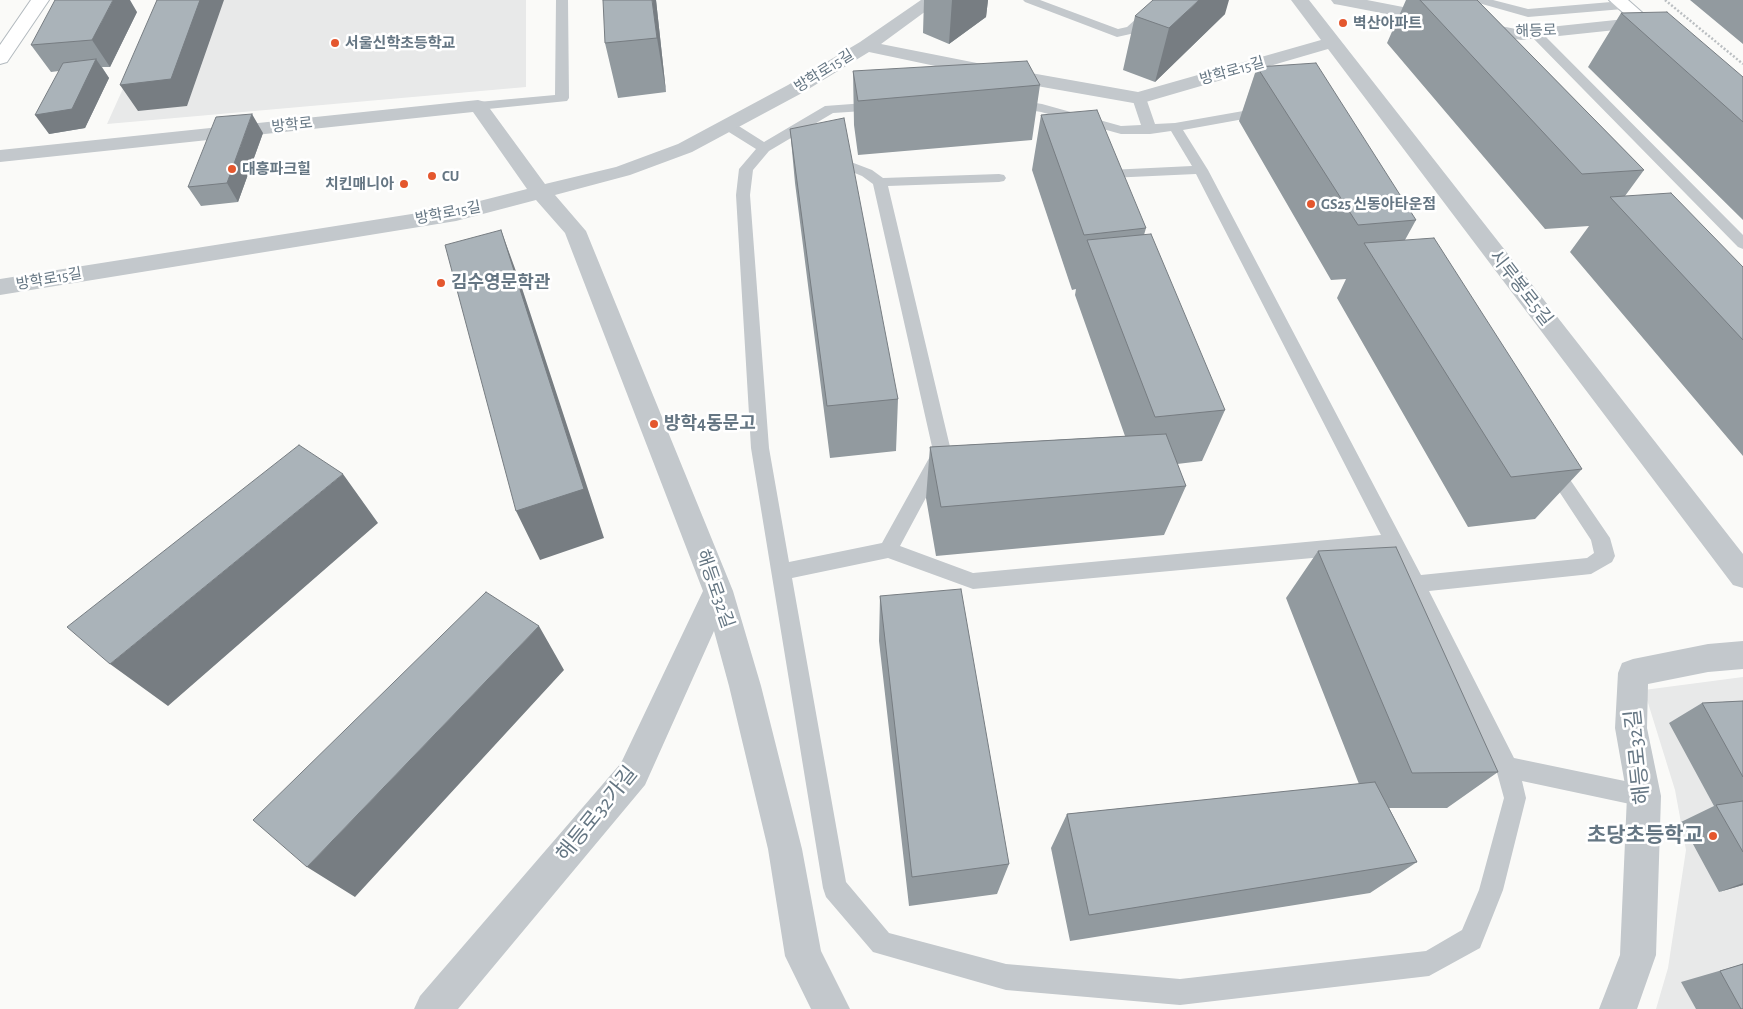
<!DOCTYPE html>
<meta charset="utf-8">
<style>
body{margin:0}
canvas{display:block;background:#fafaf8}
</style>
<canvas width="1743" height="1009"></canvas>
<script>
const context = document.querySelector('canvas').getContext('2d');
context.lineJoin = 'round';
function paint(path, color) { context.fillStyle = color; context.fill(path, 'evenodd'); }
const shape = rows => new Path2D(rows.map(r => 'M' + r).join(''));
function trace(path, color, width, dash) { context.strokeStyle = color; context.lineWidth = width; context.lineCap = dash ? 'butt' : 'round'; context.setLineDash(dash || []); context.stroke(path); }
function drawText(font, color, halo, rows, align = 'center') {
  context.font = font + ' "Alegreya Sans","Noto Sans KR",sans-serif'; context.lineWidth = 5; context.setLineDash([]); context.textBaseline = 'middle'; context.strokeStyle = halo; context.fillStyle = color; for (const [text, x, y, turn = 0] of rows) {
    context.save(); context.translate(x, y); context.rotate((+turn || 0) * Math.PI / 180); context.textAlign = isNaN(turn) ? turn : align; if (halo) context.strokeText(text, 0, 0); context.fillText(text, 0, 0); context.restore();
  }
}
paint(shape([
 [163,0,526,0,526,87,107,124],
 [1743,677,1743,1009,1656,1009,1668,968,1686,850,1675,790,1644,690]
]), '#e8e9e9');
const secondary = shape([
 [31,0,49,0,7,62,0,64,0,45,31,0],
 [1609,0,1628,0,1670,37,1667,41,1661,42,1655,41,1609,0]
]);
trace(secondary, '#b3babf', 2);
trace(shape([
 [1665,0,1743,64]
]), '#bbbfc2', 2.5, [2, 2]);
paint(shape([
 [556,0,568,0,569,98,567,101,478,110,473,109,471,106,478,102,555,95,556,0],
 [1023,0,1040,0,1118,29,1127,27,1157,0,1170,0,1135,33,1117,37,1025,2,1023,0],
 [1473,0,1493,0,1528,9,1623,1,1629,5,1623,9,1528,17,1475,2,1473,0],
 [1535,29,1539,30,1743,235,1743,249,1738,247,1531,36,1529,33,1535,29],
 [1139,94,1146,98,1155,124,1175,123,1266,107,1273,111,1266,115,1183,130,1208,170,1421,575,1587,558,1594,553,1591,540,1543,467,1546,462,1552,460,1558,462,1610,538,1615,556,1612,562,1591,574,1429,591,1514,758,1644,785,1652,788,1655,796,1652,804,1644,807,1522,781,1526,798,1503,890,1480,948,1429,976,1180,1005,1006,990,873,952,826,897,823,888,751,448,736,195,739,169,756,149,724,129,722,126,724,123,734,123,764,142,825,106,879,102,886,106,879,110,833,113,769,151,753,170,750,195,769,448,789,562,882,543,933,451,873,184,862,176,825,161,823,158,825,155,830,154,872,170,883,178,999,174,1004,175,1006,178,1004,181,999,182,888,186,951,451,900,546,973,573,1381,535,1196,174,1109,178,1104,177,1102,174,1104,171,1109,170,1192,166,1171,131,1150,134,1121,134,1041,112,1006,106,1004,103,1011,99,1042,104,1121,126,1141,125,1132,98,1139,94],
 [1389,551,1496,769,1504,798,1479,890,1462,930,1426,951,1180,979,1006,964,889,933,846,882,792,578,888,558,973,589,1389,551]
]), '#c3c8cc');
paint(shape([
 [921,0,941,0,881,44,997,67,1138,92,1321,40,1291,0,1309,0,1743,554,1743,588,1733,585,1328,49,1139,104,997,79,869,52,802,93,692,152,630,175,555,195,586,231,733,591,761,686,802,849,821,951,850,1009,811,1009,785,956,768,849,729,686,714,631,645,785,458,1009,414,1009,420,996,621,763,703,591,565,233,536,200,456,221,0,295,0,279,456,207,527,189,473,112,0,162,0,150,478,100,485,102,545,184,616,167,678,144,788,85,860,42,921,0],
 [1331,0,1367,0,1521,30,1644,17,1650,18,1653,22,1650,26,1644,27,1521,40,1340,5,1334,4,1331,0],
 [1743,641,1743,669,1708,672,1648,684,1647,728,1661,796,1656,955,1637,1009,1599,1009,1620,955,1627,796,1615,728,1618,673,1622,663,1633,659,1708,644,1743,641]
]), '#c3c8cc');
paint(secondary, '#fff');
paint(shape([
 [656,0,666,92,618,98,605,43],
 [924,0,988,0,986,17,949,44,923,33],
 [1406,0,1477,0,1644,170,1625,196,1743,267,1743,456,1570,252,1589,226,1545,229,1387,43],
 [1690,0,1743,0,1743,44],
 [137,12,110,67,102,67,109,78,85,128,49,134,59,71,51,72,31,45],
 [1621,13,1743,77,1743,220,1588,67],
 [1225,14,1155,82,1123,70,1135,16],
 [1257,67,1416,220,1405,240,1582,469,1535,519,1468,527,1337,298,1346,279,1331,280,1239,121],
 [853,71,1040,85,1032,140,858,155,854,125],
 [1041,115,1146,228,1144,235,1225,410,1202,461,1177,464,1186,486,1164,535,936,556,926,498,930,447,1125,436,1075,295,1076,289,1072,290,1032,170],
 [790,129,898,399,896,451,830,458,795,183],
 [263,133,238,202,201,206,188,187],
 [1318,551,1498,772,1447,808,1389,808,1417,862,1370,893,1070,941,1051,848,1067,814,1359,784,1286,598],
 [880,596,1009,864,997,894,909,906,879,641],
 [1743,701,1743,885,1719,892,1681,822,1714,806,1669,723,1702,703],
 [1743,964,1743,1009,1696,1009,1681,982]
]), '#929a9f');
paint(shape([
 [113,0,130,0,137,12,110,67,92,40],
 [200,0,224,0,187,106,138,111,120,85],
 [652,0,656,0,666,92,657,38],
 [952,0,988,0,986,17,949,44],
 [1199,0,1229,0,1225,14,1155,82,1169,28],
 [96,59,109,78,85,128,49,134,35,115],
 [252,114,263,133,238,202,227,183],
 [501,230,521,285,604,538,540,560,516,511],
 [343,474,378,523,168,706,110,664],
 [539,626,564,670,355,897,307,867],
 [1743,883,1743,885,1719,892]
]), '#777d82');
const building = shape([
 [55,0,113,0,92,40,31,45,55,0],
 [157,0,200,0,171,79,120,85,157,0],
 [603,0,652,0,657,38,605,43,603,0],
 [1153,0,1199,0,1169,28,1135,16,1153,0],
 [1420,0,1477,0,1644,170,1582,174,1420,0],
 [1667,12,1743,77,1743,122,1621,13,1667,12],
 [96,59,72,109,35,115,63,63,96,59],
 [1027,61,1040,85,858,101,853,71,1027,61],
 [1316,63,1416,220,1358,225,1257,67,1316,63],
 [1097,110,1146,228,1084,235,1041,115,1097,110],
 [252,114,227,183,188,187,216,117,252,114],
 [844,118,898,399,827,406,790,129,844,118],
 [1671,193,1743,267,1743,340,1610,197,1671,193],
 [501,230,584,489,516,511,445,245,501,230],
 [1151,234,1225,410,1155,417,1087,240,1151,234],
 [1434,238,1582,469,1511,477,1364,243,1434,238],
 [1166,434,1186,486,941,507,930,447,1166,434],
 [299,445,343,474,110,664,67,627,299,445],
 [1396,547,1498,772,1412,773,1318,551,1396,547],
 [961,589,1009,864,912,877,880,596,961,589],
 [486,592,539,626,307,867,253,820,486,592],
 [1743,701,1743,777,1702,703,1743,701],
 [1375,782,1417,862,1089,915,1067,814,1375,782],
 [1743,801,1743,852,1716,805,1743,801],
 [1743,964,1743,1009,1741,1009,1720,971,1743,964]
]);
paint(building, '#aab3b9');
trace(building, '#777d82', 1);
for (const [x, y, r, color] of [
 [1343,23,5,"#e4572e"],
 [335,43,5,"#e4572e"],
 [232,169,5,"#e4572e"],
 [432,176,5,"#e4572e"],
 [404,184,5,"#e4572e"],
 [1311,204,5,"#e4572e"],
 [441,283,5,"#e4572e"],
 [654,424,5,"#e4572e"],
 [1713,836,5,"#e4572e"]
]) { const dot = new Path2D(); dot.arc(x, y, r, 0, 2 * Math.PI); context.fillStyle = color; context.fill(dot); trace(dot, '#fff', 2); }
drawText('bold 15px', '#657683', '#fff', [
 ["벽산아파트",1353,23],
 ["서울신학초등학교",345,43],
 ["대흥파크힐",242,169],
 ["CU",442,176],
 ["치킨매니아",394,184,"right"],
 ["GS25 신동아타운점",1321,204]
], 'left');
drawText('15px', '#657683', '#fff', [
 ["해등로",1536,31,-2],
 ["방학로15길",824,71,-32],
 ["방학로15길",1232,71,-16],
 ["방학로",292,125,-6],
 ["방학로15길",448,213,-11],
 ["방학로15길",49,279,-10]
]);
drawText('bold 18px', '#657683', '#fff', [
 ["김수영문학관",451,283],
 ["방학4동문고",664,424]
], 'left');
drawText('18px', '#657683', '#fff', [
 ["시루봉로5길",1521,288,52],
 ["해등로32길",715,589,71]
]);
drawText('21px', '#657683', '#fff', [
 ["해등로32길",1638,757,-96],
 ["해등로32가길",597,814,-51]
]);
drawText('bold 21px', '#657683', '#fff', [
 ["초당초등학교",1703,836]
], 'right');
</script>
